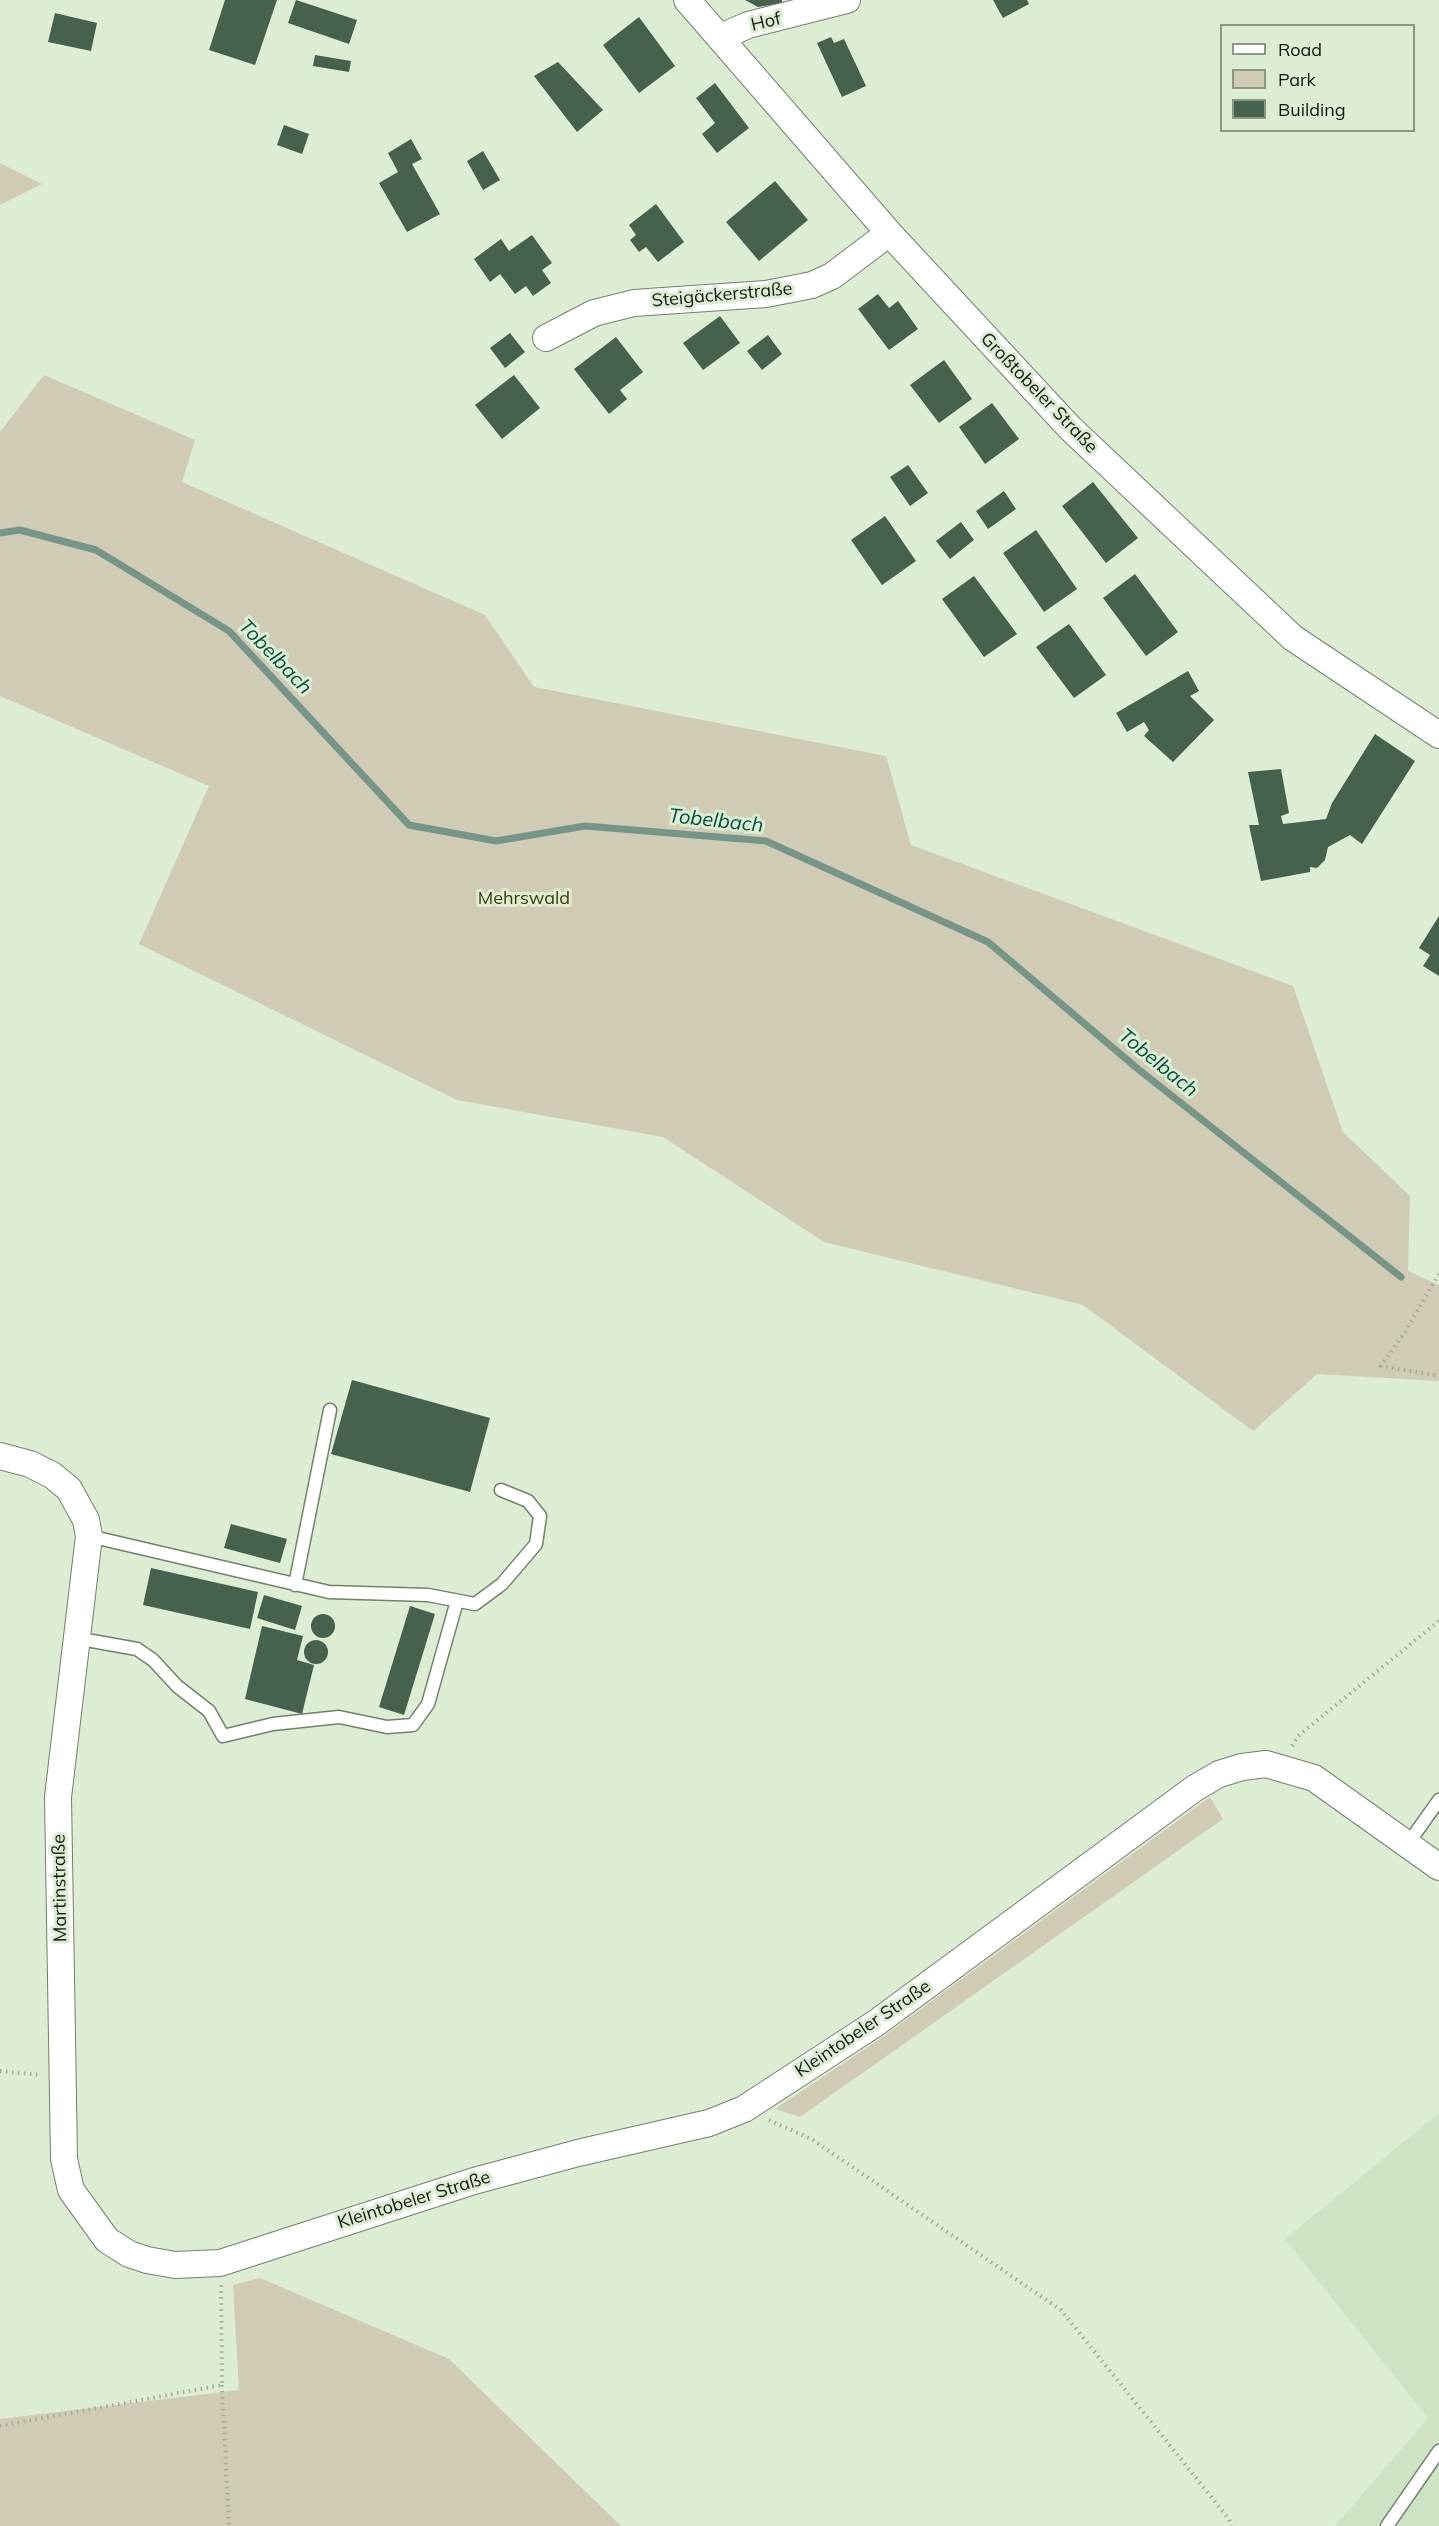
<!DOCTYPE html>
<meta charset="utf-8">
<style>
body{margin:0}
#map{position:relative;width:1439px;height:2526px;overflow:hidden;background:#dcedd3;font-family:Mulish,sans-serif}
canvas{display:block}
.legend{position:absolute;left:1220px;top:24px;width:195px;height:108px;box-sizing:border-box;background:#dcedd3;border:2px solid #8c9885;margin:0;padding:8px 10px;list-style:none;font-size:18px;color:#131910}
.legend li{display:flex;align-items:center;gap:12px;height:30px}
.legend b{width:30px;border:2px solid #8c9885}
</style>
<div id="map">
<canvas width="1439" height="2526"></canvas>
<ul class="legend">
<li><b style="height:8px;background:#fff"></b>Road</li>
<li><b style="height:16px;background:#d0cbb5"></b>Park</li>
<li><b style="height:16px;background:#47614f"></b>Building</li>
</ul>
</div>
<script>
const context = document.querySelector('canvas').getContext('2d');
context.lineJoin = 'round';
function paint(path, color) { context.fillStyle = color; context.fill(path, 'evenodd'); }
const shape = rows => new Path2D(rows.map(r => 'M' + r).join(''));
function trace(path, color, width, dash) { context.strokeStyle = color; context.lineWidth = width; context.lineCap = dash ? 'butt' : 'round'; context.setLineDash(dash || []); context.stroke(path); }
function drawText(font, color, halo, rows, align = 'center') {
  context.font = font + ' Mulish,sans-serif'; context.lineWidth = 6; context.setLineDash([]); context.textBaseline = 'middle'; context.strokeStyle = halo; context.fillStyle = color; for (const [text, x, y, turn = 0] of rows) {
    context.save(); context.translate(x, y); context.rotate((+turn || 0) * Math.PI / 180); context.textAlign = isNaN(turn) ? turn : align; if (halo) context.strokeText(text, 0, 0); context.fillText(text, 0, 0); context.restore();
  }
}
paint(shape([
 [1439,2113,1439,2526,1335,2526,1428,2418,1285,2239]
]), '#cee3c3');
paint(shape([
 [0,163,42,184,0,205],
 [44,375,195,440,182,482,485,615,534,687,886,756,911,845,1293,986,1343,1132,1410,1196,1408,1271,1439,1285,1439,1381,1317,1374,1253,1431,1083,1305,824,1242,663,1137,457,1100,139,944,209,786,0,696,0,432],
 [1210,1797,1223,1819,800,2117,775,2109,884,2036],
 [260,2278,449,2359,621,2526,0,2526,0,2419,239,2390,233,2285]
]), '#d0cbb5');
trace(shape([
 [0,533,20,530,96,550,229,631,409,825,496,841,585,826,766,841,988,942,1138,1069,1401,1277]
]), '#779488', 7);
paint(shape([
 [225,0,277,0,255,65,209,50],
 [296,0,357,20,349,44,288,23],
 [745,0,782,0,782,3,758,7],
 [993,0,1027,0,1029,4,1003,18],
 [55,13,97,23,91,51,48,42],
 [639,17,675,66,639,93,603,45],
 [831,37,834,43,844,39,866,86,842,97,817,43],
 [315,55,351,61,349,72,313,66],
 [558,62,603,110,577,132,534,76],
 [715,83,749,128,717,153,702,134,715,123,696,98],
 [284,125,309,134,302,154,277,145],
 [411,139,422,159,412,164,440,214,407,232,379,183,398,172,388,153],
 [483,151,500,180,483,190,467,161],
 [775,181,808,220,759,261,726,222],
 [656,204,684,242,658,262,646,247,639,252,630,240,636,235,629,225],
 [532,235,552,263,542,270,551,283,533,296,526,286,515,294,500,274,490,282,474,259,501,239,509,251],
 [878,294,889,308,898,301,918,329,889,350,858,309],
 [720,316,740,343,703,370,683,343],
 [510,333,525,352,505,368,490,348],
 [768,335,782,354,762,370,747,351],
 [616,337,643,372,620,390,627,399,609,414,574,369],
 [944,360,972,399,939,423,910,385],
 [514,375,540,408,502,439,475,405],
 [992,403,1019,439,985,464,959,427],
 [908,465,928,493,910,506,890,477],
 [1093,482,1138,538,1106,563,1062,506],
 [1004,491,1016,509,988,529,976,511],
 [885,516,916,561,882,585,851,540],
 [961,522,974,540,950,559,936,541],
 [1036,530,1077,589,1044,612,1003,553],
 [1135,574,1178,632,1146,656,1103,598],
 [974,576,1017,634,984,657,942,599],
 [1069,624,1106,675,1074,698,1036,647],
 [1188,671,1199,691,1190,696,1214,720,1173,762,1144,736,1149,730,1144,722,1127,732,1116,713],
 [1375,734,1415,761,1362,844,1350,835,1328,847,1325,860,1317,868,1310,867,1310,872,1261,881,1249,825,1259,825,1248,772,1281,769,1289,813,1281,816,1283,824,1326,819,1332,803],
 [1439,916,1439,976,1423,966,1430,955,1419,948],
 [352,1380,490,1418,470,1492,331,1454],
 [231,1524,287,1539,280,1563,224,1548],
 [151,1568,258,1592,250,1629,143,1605],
 [264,1595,302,1606,295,1630,257,1618],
 [410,1606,435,1614,404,1715,379,1707],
 '311 1626a12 12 0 1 1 24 0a12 12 0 1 1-24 0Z',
 [262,1626,303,1636,297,1660,314,1665,302,1714,245,1699],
 '304 1652a12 12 0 1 1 24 0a12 12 0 1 1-24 0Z'
]), '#47614f');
const service = shape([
 [89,1536,329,1592,428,1595,475,1604,502,1584,536,1544,540,1516,528,1501,501,1490],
 [295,1585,330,1410],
 [75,1638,137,1649,153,1660,177,1686,209,1711,223,1736,273,1724,339,1717,387,1727,413,1725,428,1704,457,1601],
 [1407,1845,1439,1800],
 [1387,2526,1439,2451]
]);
const minor = shape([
 [687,0,889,233,1070,428,1293,638,1439,735],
 [721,37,748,25,847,0],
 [546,338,594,313,634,303,766,294,812,285,832,276,889,233],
 [0,1456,30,1464,52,1475,69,1489,86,1520,89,1536,58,1797,64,2159,71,2190,107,2240,129,2254,147,2260,175,2265,220,2263,474,2181,578,2153,709,2123,744,2109,876,2023,1195,1788,1219,1774,1242,1767,1266,1764,1314,1778,1439,1867]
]);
trace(service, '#72816a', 15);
trace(minor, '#72816a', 28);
trace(shape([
 [1439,1274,1405,1332,1381,1366,1439,1376],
 [1292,1746,1298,1736,1439,1621],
 [0,2071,40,2075],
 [769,2120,813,2140,1061,2310,1229,2519,1231,2526],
 [222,2385,229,2526],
 [0,2426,222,2385,221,2284]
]), '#9fad98', 4, [1.5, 4.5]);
trace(service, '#fff', 12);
trace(minor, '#fff', 26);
drawText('18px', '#131910', '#dcedd3', [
 ["Hof",766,22,-13],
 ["Steigäckerstraße",722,295,-5],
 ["Großtobeler Straße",1039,393,46],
 ["Martinstraße",60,1888,-91],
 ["Kleintobeler Straße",863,2029,-34],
 ["Kleintobeler Straße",414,2200,-17]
]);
drawText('18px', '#453900', '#dcedd3', [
 ["Mehrswald",524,899]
]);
drawText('italic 20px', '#005040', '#dcedd3', [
 ["Tobelbach",275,657,46],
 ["Tobelbach",716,821,6],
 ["Tobelbach",1158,1063,39]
]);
</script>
